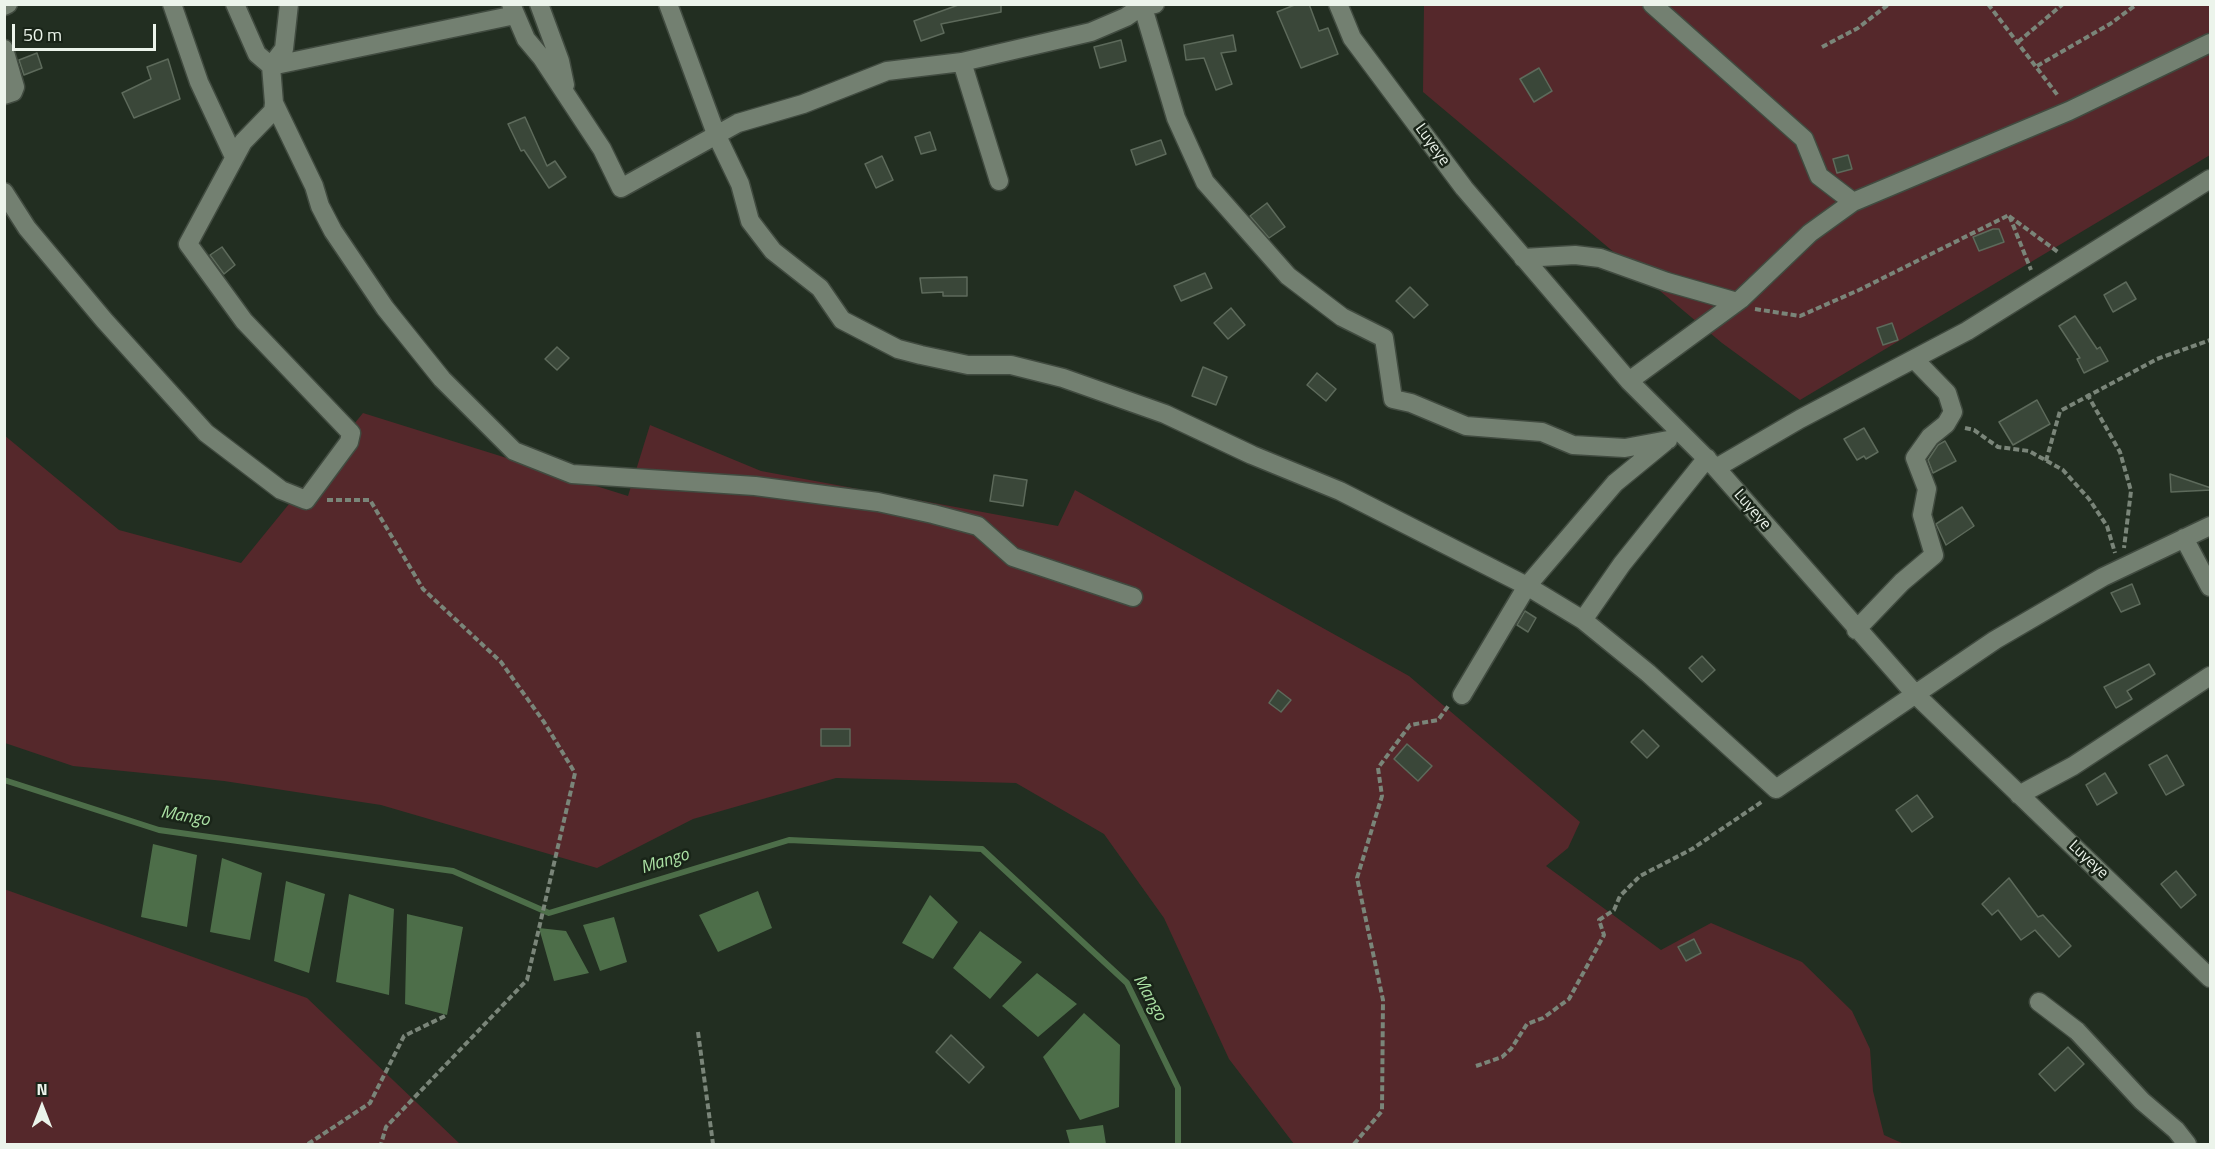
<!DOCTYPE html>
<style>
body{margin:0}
#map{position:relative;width:2215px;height:1149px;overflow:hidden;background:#222e21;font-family:"Titillium Web",sans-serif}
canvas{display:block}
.frame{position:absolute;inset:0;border:6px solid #ecf4eb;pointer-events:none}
.north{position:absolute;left:12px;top:1077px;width:60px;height:60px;-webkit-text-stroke:4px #192418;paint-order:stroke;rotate:0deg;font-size:16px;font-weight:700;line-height:24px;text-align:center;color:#ecf4eb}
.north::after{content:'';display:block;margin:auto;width:21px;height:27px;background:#ecf4eb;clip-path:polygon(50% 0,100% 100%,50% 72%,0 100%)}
.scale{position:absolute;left:12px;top:24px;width:144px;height:27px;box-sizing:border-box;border:3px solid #ecf4eb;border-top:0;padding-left:8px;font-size:18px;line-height:21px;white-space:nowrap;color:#ecf4eb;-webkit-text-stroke:4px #192418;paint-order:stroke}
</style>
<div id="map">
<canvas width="2215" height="1149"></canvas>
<div class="frame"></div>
<div class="north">N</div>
<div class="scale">50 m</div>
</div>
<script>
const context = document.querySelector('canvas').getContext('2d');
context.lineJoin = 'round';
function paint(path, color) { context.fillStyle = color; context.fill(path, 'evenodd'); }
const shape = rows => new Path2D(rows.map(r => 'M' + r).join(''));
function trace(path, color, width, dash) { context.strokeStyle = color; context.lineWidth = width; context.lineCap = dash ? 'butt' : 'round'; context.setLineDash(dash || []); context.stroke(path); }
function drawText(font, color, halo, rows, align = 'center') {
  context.font = font + ' "Titillium Web",sans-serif'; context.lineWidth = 5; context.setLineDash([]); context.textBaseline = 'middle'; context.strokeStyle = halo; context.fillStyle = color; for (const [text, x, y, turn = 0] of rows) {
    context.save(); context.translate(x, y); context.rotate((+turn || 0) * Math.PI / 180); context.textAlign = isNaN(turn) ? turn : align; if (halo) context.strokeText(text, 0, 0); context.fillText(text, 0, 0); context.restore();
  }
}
paint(shape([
 [1424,5,2210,5,2210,155,1800,400,1722,343,1423,92],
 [363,413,628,496,650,425,761,471,1058,526,1075,490,1409,676,1580,822,1568,848,1546,866,1661,950,1711,923,1802,962,1852,1011,1870,1049,1873,1091,1884,1135,1904,1144,1294,1144,1229,1059,1164,918,1104,834,1016,783,836,778,693,819,597,868,381,805,224,781,73,766,5,743,4,435,119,530,241,563],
 [4,889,307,998,460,1144,5,1144]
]), '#55282b');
paint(shape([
 [153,844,197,855,187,927,141,917],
 [222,858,262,873,250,940,210,932],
 [286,881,325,894,309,973,274,961],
 [758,891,772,928,718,952,699,915],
 [349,894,394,909,389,995,336,982],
 [930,895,958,922,933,959,902,943],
 [407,914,463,927,447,1015,405,1004],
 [614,917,627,962,600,971,583,925],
 [539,928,566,931,589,973,554,981],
 [980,931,1022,962,990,999,953,968],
 [1037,973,1077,1004,1038,1037,1002,1006],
 [1084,1013,1120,1045,1119,1107,1080,1120,1043,1057],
 [1103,1125,1106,1144,1070,1144,1066,1130]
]), '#4d6e49');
trace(shape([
 [4,780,159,830,453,871,549,913,789,840,982,849,1127,983,1178,1088,1178,1144]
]), '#4d6e49', 6);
const building = shape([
 [961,4,1001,4,1001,12,941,24,944,33,921,41,914,21,961,4],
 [1297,4,1309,4,1319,31,1328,28,1338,54,1301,68,1277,12,1297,4],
 [1233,35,1236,51,1221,53,1232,84,1216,90,1204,58,1186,60,1184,45,1233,35],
 [1121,40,1126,61,1100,68,1094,47,1121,40],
 [37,53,42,68,24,75,19,60,37,53],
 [168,59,180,99,134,118,122,93,151,79,147,67,168,59],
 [1539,68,1552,91,1534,102,1520,79,1539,68],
 [525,117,547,166,555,161,566,177,549,188,524,150,521,151,508,124,525,117],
 [930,132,936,150,921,154,915,137,930,132],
 [1161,140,1166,154,1136,165,1131,150,1161,140],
 [1848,155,1852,169,1837,173,1833,159,1848,155],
 [882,156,893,180,876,188,865,164,882,156],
 [1267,203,1285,227,1269,238,1250,216,1267,203],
 [1993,229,1999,229,2004,242,1979,251,1973,237,1993,229],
 [222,247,235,265,224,274,210,255,222,247],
 [1205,273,1212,288,1181,301,1174,286,1205,273],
 [967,277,967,296,943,296,943,292,922,293,920,278,967,277],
 [2126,282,2136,299,2113,312,2104,295,2126,282],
 [1410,287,1428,305,1414,318,1396,301,1410,287],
 [1231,308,1245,325,1228,339,1214,323,1231,308],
 [2075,316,2097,349,2100,347,2108,361,2084,373,2077,359,2080,358,2059,326,2075,316],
 [1892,323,1898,340,1883,345,1877,328,1892,323],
 [557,347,569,358,557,370,545,359,557,347],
 [1203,367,1227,377,1216,405,1192,396,1203,367],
 [1317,373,1336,389,1326,401,1307,385,1317,373],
 [2037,400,2050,424,2013,445,1999,422,2037,400],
 [1864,428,1878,452,1866,459,1864,456,1857,460,1844,439,1864,428],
 [1945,441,1956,461,1933,473,1928,460,1938,445,1945,441],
 [2170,474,2211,488,2211,490,2171,492,2170,474],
 [994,475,1027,480,1023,506,990,501,994,475],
 [1962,507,1974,526,1946,545,1936,524,1962,507],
 [2132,584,2140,604,2121,612,2111,593,2132,584],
 [1525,611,1536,618,1528,632,1517,625,1525,611],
 [1702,656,1715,670,1702,682,1689,668,1702,656],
 [2149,664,2155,674,2127,691,2132,699,2116,708,2104,687,2149,664],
 [1278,690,1291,700,1281,712,1269,703,1278,690],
 [821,729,850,729,850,746,821,746,821,729],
 [1643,730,1659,746,1647,758,1631,742,1643,730],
 [1407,744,1432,766,1418,781,1394,759,1407,744],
 [2167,755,2184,785,2166,795,2149,765,2167,755],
 [2105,773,2117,793,2097,805,2086,785,2105,773],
 [1917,795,1933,817,1912,832,1896,810,1917,795],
 [2176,871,2196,895,2181,908,2161,884,2176,871],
 [2009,878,2038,917,2043,915,2071,946,2059,957,2035,930,2021,940,1998,910,1992,915,1982,904,2009,878],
 [1694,939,1701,953,1686,961,1678,947,1694,939],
 [951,1035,984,1067,969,1083,936,1052,951,1035],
 [2068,1047,2084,1064,2055,1091,2039,1074,2068,1047]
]);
paint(building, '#3a4739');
trace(building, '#5d6a5b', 1.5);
const minor = shape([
 [172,4,199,82,234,157],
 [235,4,257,54,271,66,515,15],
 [289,4,284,49,271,66,274,103,314,186,320,206,333,231,385,308,442,379,514,451,572,474,755,486,878,502,933,514,978,526,1013,557,1133,597],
 [511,4,526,39,542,58,602,149,621,188,738,123,803,104,887,71,962,62,1091,32,1126,17,1142,6,1155,4],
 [539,4,560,61,565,85],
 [668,4,716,134,740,184,750,221,773,251,820,288,842,320,898,349,921,355,968,365,1011,365,1063,378,1165,414,1252,455,1340,491,1527,586,1583,620,1648,673,1776,789,1995,640,2103,577,2210,526],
 [1142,4,1176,118,1205,182,1288,276,1342,317,1384,338,1393,399,1411,403,1466,426,1542,432,1573,445,1625,448,1668,440],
 [1338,4,1352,38,1464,188,1629,381,1716,468,1916,695,2210,978],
 [1652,4,1804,139,1819,176,1853,202],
 [4,6,8,4],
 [4,49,15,87,13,92,4,95],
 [962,62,999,181],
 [4,192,27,228,104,320,206,433,281,490,306,500,349,442,351,433,244,321,188,244,243,142,273,111,274,103],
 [1523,258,1575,255,1600,258,1667,282,1737,302],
 [1629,381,1741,299,1810,233,1853,202,2069,111,2210,43],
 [1716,468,1800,419,1967,331,2210,179],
 [2184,538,2210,587],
 [1583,620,1622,564,1707,458],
 [1856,630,1902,582,1934,555,1922,515,1927,489,1915,458,1930,437,1946,424,1953,412,1947,393,1914,359],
 [1462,695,1527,586,1615,483,1665,442],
 [2019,795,2073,766,2210,676],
 [2039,1002,2077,1031,2142,1101,2176,1130,2187,1144]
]);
trace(minor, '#414b40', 21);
trace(shape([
 [1988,4,2059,97],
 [2018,42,2063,4],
 [1822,47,1858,28,1889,4],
 [2037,66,2110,24,2137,4],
 [2009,216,2058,252],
 [1755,309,1800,316,1859,290,2009,215,2031,270],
 [2087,394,2120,452,2131,491,2124,548],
 [1965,428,1974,430,1998,447,2029,451,2063,470,2089,499,2107,526,2115,553],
 [2046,461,2060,411,2157,359,2210,340],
 [327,500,370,500,423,589,501,662,544,722,575,773,527,980,386,1127,381,1144],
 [698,1032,713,1144],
 [1476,1066,1502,1057,1511,1049,1527,1024,1543,1018,1569,999,1604,935,1599,920,1614,910,1620,896,1640,876,1692,849,1763,801],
 [308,1144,370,1103,404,1036,447,1015],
 [1354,1144,1382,1111,1383,1000,1357,878,1382,796,1378,768,1410,725,1438,720,1449,705]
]), '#7a8579', 4, [6, 3]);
trace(minor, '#738071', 18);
drawText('16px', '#ecf4eb', '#192418', [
 ["Luyeye",1432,145,54],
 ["Luyeye",1752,510,49],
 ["Luyeye",2088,860,43]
]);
drawText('italic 18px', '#abe1a4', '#192418', [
 ["Mango",185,817,10],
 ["Mango",665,862,-17],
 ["Mango",1149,998,61]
]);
</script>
